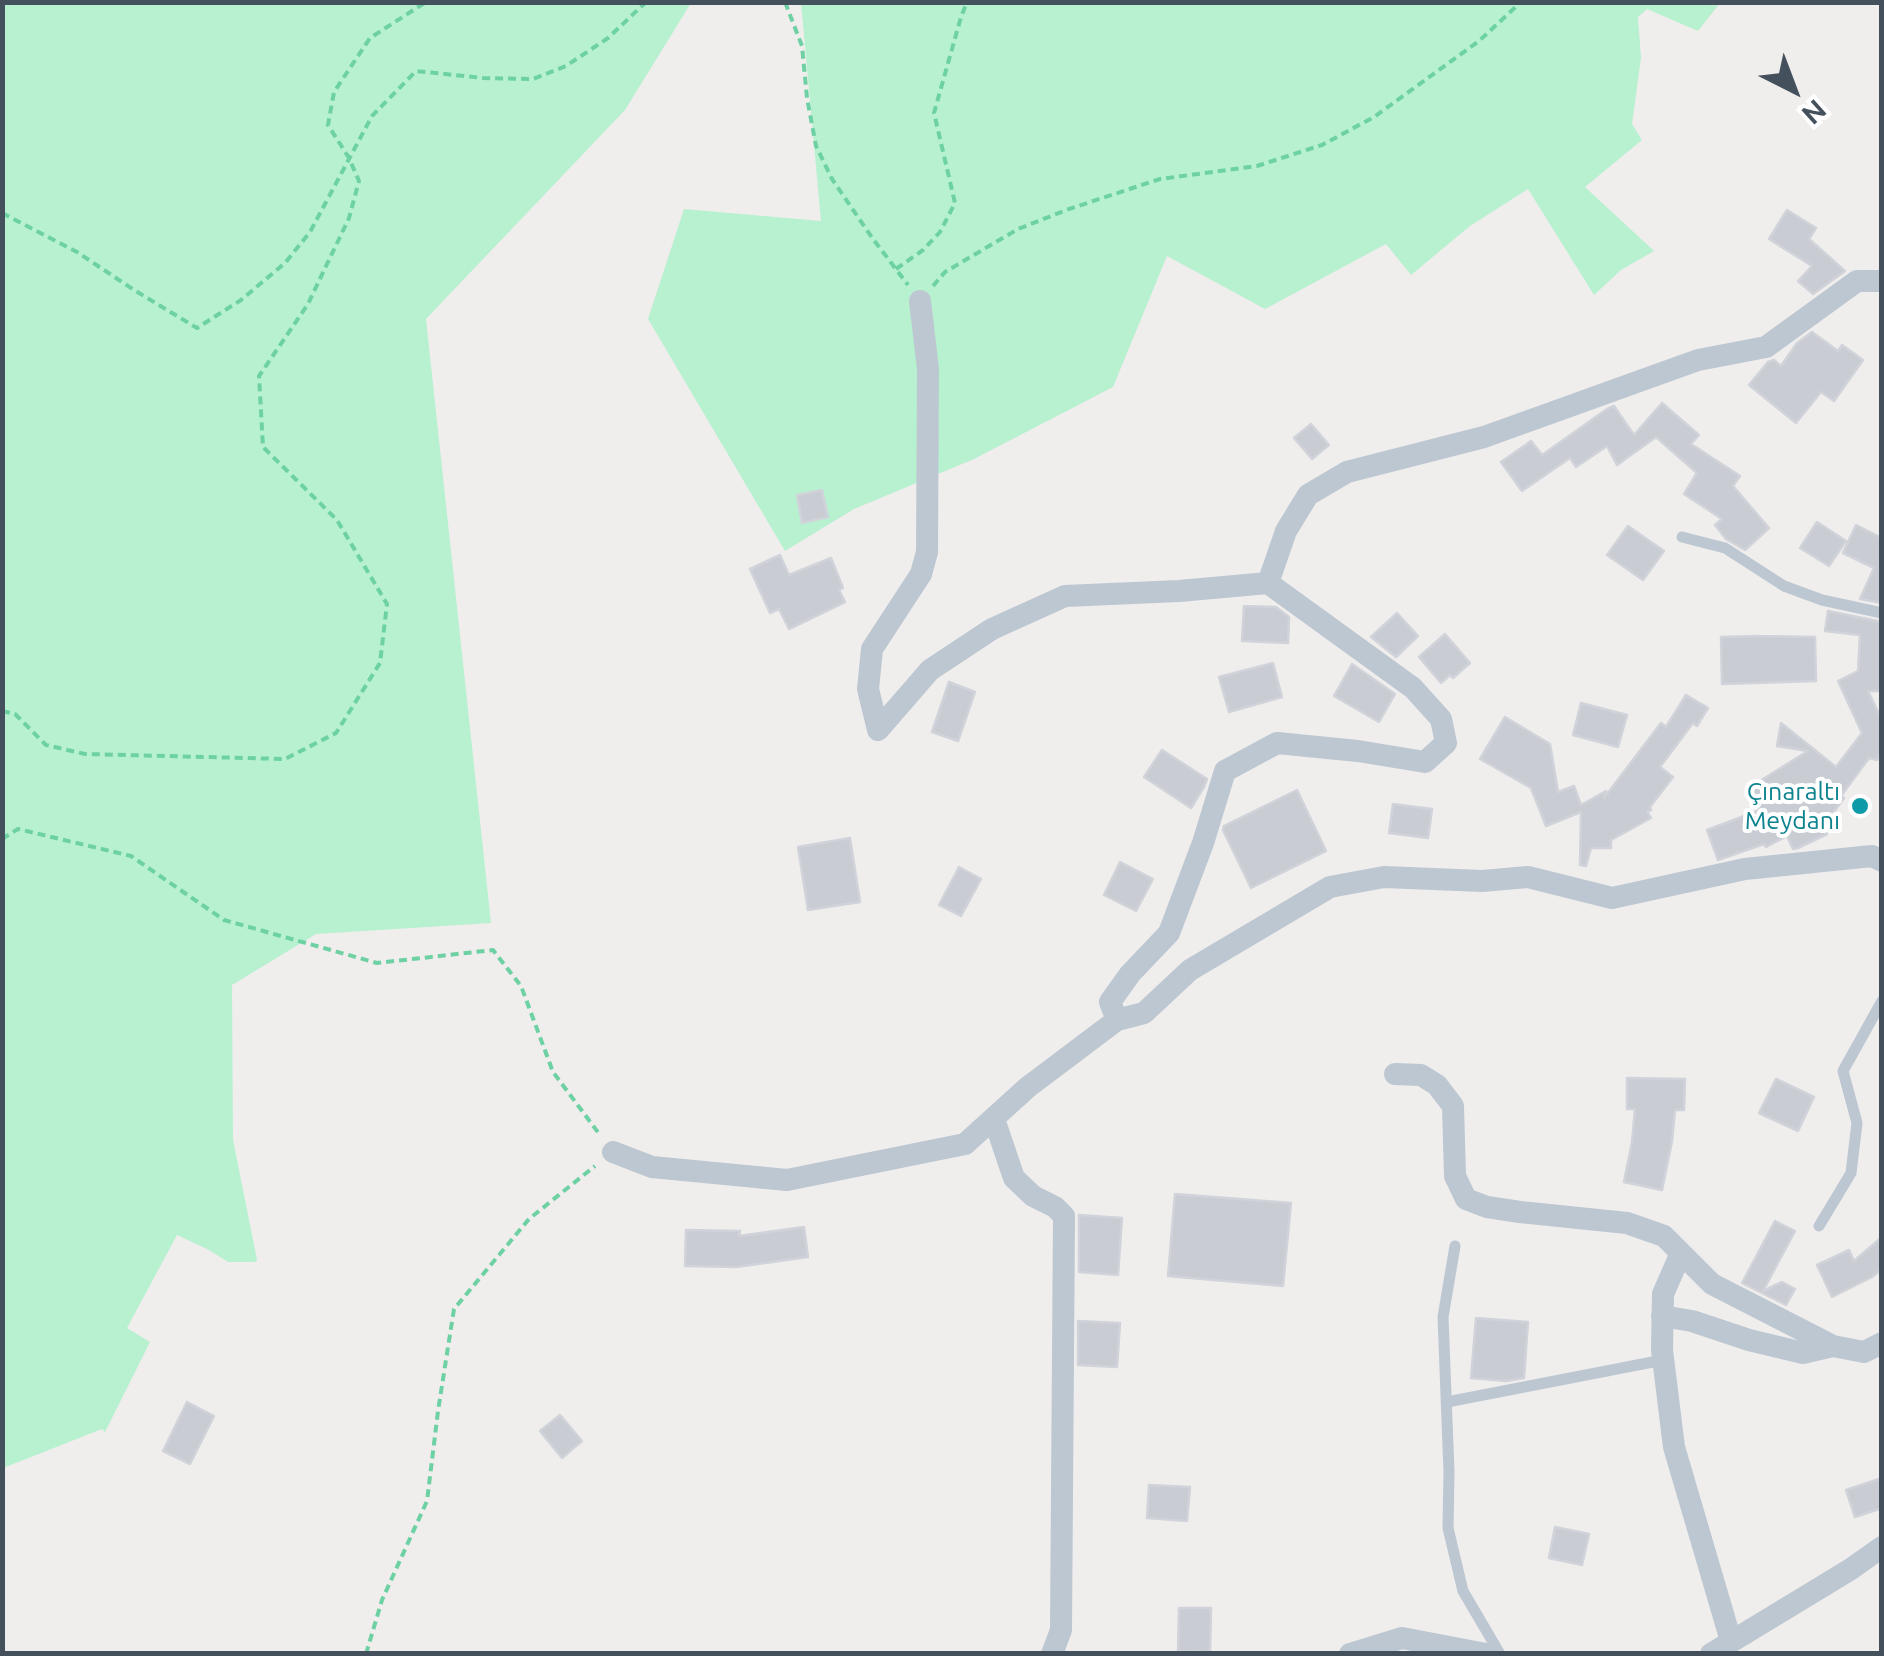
<!DOCTYPE html>
<meta charset="utf-8">
<style>
body{margin:0}
#map{position:relative;width:1884px;height:1656px;overflow:hidden;background:#f0eded;font-family:Ubuntu,sans-serif}
canvas{display:block}
.frame{position:absolute;inset:0;border:5px solid #44505c;pointer-events:none}
.north{position:absolute;left:1744px;top:40px;width:100px;height:100px;-webkit-text-stroke:8px #fff;paint-order:stroke;rotate:138deg;font-size:28px;font-weight:700;line-height:40px;text-align:center;color:#44505c}
.north::after{content:'';display:block;margin:auto;width:35px;height:45px;background:#44505c;clip-path:polygon(50% 0,100% 100%,50% 72%,0 100%)}
</style>
<div id="map">
<canvas width="1884" height="1656"></canvas>
<div class="frame"></div>
<div class="north">N</div>
</div>
<script>
const context = document.querySelector('canvas').getContext('2d');
context.lineJoin = 'round';
function paint(path, color) { context.fillStyle = color; context.fill(path, 'evenodd'); }
const shape = rows => new Path2D(rows.map(r => 'M' + r).join(''));
function trace(path, color, width, dash) { context.strokeStyle = color; context.lineWidth = width; context.lineCap = dash ? 'butt' : 'round'; context.setLineDash(dash || []); context.stroke(path); }
function drawText(font, color, halo, rows, align = 'center') {
  context.font = font + ' Ubuntu,sans-serif'; context.lineWidth = 8; context.setLineDash([]); context.textBaseline = 'middle'; context.strokeStyle = halo; context.fillStyle = color; for (const [text, x, y, turn = 0] of rows) {
    context.save(); context.translate(x, y); context.rotate((+turn || 0) * Math.PI / 180); context.textAlign = isNaN(turn) ? turn : align; if (halo) context.strokeText(text, 0, 0); context.fillText(text, 0, 0); context.restore();
  }
}
paint(shape([
 [3,2,691,3,625,110,426,319,491,923,316,934,232,985,233,1140,257,1260,255,1262,228,1262,209,1250,177,1235,127,1328,150,1342,105,1432,102,1429,3,1468],
 [801,3,1720,3,1698,31,1647,9,1638,17,1641,58,1632,124,1642,140,1585,187,1654,251,1621,270,1594,295,1528,189,1470,226,1411,275,1386,244,1265,309,1167,256,1113,387,974,459,854,509,785,551,648,319,684,209,821,221]
]), '#b7f1d0');
const building = shape([
 [1787,210,1816,228,1809,239,1845,271,1813,294,1798,281,1812,266,1769,239,1787,210],
 [1812,332,1838,351,1842,345,1863,360,1834,401,1821,392,1796,423,1749,385,1768,362,1774,360,1781,366,1797,343,1812,332],
 [1662,403,1699,435,1691,444,1740,476,1733,486,1769,528,1745,550,1726,539,1715,525,1722,519,1684,494,1697,473,1656,437,1617,465,1607,446,1576,467,1570,458,1522,491,1501,462,1531,441,1542,455,1607,409,1614,406,1634,435,1662,403],
 [1311,424,1329,445,1312,459,1294,438,1311,424],
 [822,490,828,517,802,523,797,495,822,490],
 [1817,522,1846,541,1829,566,1800,548,1817,522],
 [1856,525,1882,538,1882,603,1860,599,1874,568,1843,553,1856,525],
 [1628,526,1664,551,1643,580,1607,555,1628,526],
 [780,555,789,575,831,558,843,588,839,590,845,602,789,629,779,609,770,613,750,569,780,555],
 [1244,606,1276,607,1289,617,1288,643,1242,641,1244,606],
 [1828,611,1882,622,1882,691,1868,691,1882,720,1882,748,1877,760,1869,758,1841,796,1844,798,1823,827,1827,834,1798,848,1793,849,1787,836,1766,847,1764,844,1718,860,1707,830,1760,810,1747,789,1808,751,1777,746,1781,723,1836,767,1862,733,1838,681,1858,671,1860,635,1825,631,1828,611],
 [1397,613,1418,636,1396,657,1371,637,1397,613],
 [1445,634,1470,663,1453,678,1450,675,1441,683,1419,657,1445,634],
 [1757,636,1815,637,1816,681,1722,684,1721,637,1757,636],
 [1273,663,1282,697,1229,712,1219,677,1273,663],
 [1352,664,1395,694,1379,722,1334,696,1352,664],
 [949,682,975,692,958,741,932,732,949,682],
 [1686,695,1708,708,1697,726,1693,723,1660,767,1673,777,1650,807,1651,810,1647,812,1651,818,1611,840,1611,848,1591,848,1586,866,1580,865,1581,812,1546,826,1531,788,1480,759,1505,717,1550,744,1558,792,1574,786,1581,805,1606,791,1604,798,1661,723,1666,727,1686,695],
 [1581,703,1627,715,1618,747,1573,735,1581,703],
 [1162,750,1207,779,1204,787,1191,808,1144,777,1162,750],
 [1297,790,1326,851,1251,888,1223,830,1224,826,1297,790],
 [1393,804,1432,809,1428,838,1389,833,1393,804],
 [850,838,860,902,808,910,798,847,850,838],
 [1120,862,1153,879,1136,911,1104,895,1120,862],
 [959,867,981,879,961,916,939,905,959,867],
 [1627,1078,1685,1079,1684,1110,1675,1110,1672,1141,1662,1190,1624,1182,1632,1142,1635,1109,1627,1109,1627,1078],
 [1776,1079,1814,1097,1798,1131,1759,1113,1776,1079],
 [1175,1194,1291,1203,1283,1286,1168,1276,1175,1194],
 [1079,1215,1122,1218,1118,1275,1079,1272,1079,1215],
 [1775,1221,1795,1231,1763,1291,1782,1282,1795,1289,1786,1305,1742,1283,1775,1221],
 [804,1227,808,1257,736,1267,685,1266,686,1230,740,1231,739,1236,804,1227],
 [1882,1237,1882,1269,1872,1277,1832,1297,1817,1265,1849,1250,1854,1261,1882,1237],
 [1476,1318,1528,1322,1524,1378,1506,1381,1471,1378,1476,1318],
 [1078,1321,1120,1323,1117,1367,1078,1365,1078,1321],
 [187,1402,214,1416,190,1464,163,1451,187,1402],
 [560,1415,582,1441,562,1458,540,1431,560,1415],
 [1882,1478,1882,1508,1855,1517,1846,1490,1882,1478],
 [1149,1485,1190,1487,1187,1521,1147,1518,1149,1485],
 [1555,1527,1589,1534,1582,1565,1549,1558,1555,1527],
 [1179,1608,1211,1608,1210,1652,1178,1651,1179,1608]
]);
paint(building, '#c9ccd2');
trace(building, '#d0d3d9', 2.5);
trace(shape([
 [785,2,802,46,807,98,816,146,832,179,873,239,908,285],
 [2,213,77,252,134,290,197,328,241,300,285,263,310,232,372,116,416,71,483,78,533,79,566,66,608,38,646,2],
 [896,269,923,250,940,232,955,203,934,113,961,17,967,2],
 [933,286,945,272,1018,229,1069,209,1160,179,1257,166,1322,145,1374,117,1479,41,1521,2],
 [2,711,15,714,46,745,85,754,285,759,336,733,380,663,387,604,337,520,263,447,259,376,308,304,349,218,359,181,349,158,328,125,334,92,370,38,426,2],
 [2,839,18,829,131,856,224,920,377,963,493,950,521,986,553,1072,600,1135],
 [366,1654,382,1600,427,1501,438,1411,454,1309,529,1219,595,1166]
]), '#6dd1a3', 4, [8, 5]);
trace(shape([
 [1682,537,1725,548,1784,586,1822,600,1882,613],
 [1819,1226,1851,1173,1857,1123,1843,1071,1882,1001],
 [1455,1246,1443,1317,1449,1472,1448,1528,1463,1591,1500,1654],
 [1447,1402,1663,1360]
]), '#bcc7d1', 11);
trace(shape([
 [920,301,928,369,927,552,921,574,872,649,868,689,878,730,930,670,992,629,1065,596,1179,591,1268,583,1413,688,1441,719,1446,743,1425,762,1358,751,1277,743,1225,771,1203,843,1169,933,1130,974,1110,1002,1117,1020],
 [1268,583,1286,531,1308,495,1347,472,1484,437,1698,360,1766,347,1857,281,1882,281],
 [1395,1074,1421,1075,1437,1085,1453,1106,1455,1176,1466,1199,1487,1207,1520,1212,1627,1223,1664,1236,1712,1284,1833,1346,1864,1352,1882,1343],
 [994,1119,1014,1178,1033,1196,1055,1207,1064,1216,1061,1630,1052,1654],
 [613,1152,652,1167,787,1180,965,1144,1028,1087,1117,1020,1144,1013,1190,970,1330,887,1384,877,1482,881,1528,877,1612,898,1745,869,1872,856,1882,861],
 [1681,1253,1663,1294,1662,1350,1674,1447,1731,1641],
 [1662,1316,1692,1321,1749,1340,1803,1353,1833,1346],
 [1350,1654,1402,1638,1486,1654],
 [1711,1654,1851,1569,1882,1547]
]), '#bcc7d1', 22);
for (const [x, y, r, color] of [
 [1860,806,10,"#0f9aa8"]
]) { const dot = new Path2D(); dot.arc(x, y, r, 0, 2 * Math.PI); context.fillStyle = color; context.fill(dot); trace(dot, '#fff', 4); }
drawText('25px', '#0d838f', '#fff', [
 ["Çınaraltı",1840,792],
 ["Meydanı",1840,821]
], 'right');
</script>
